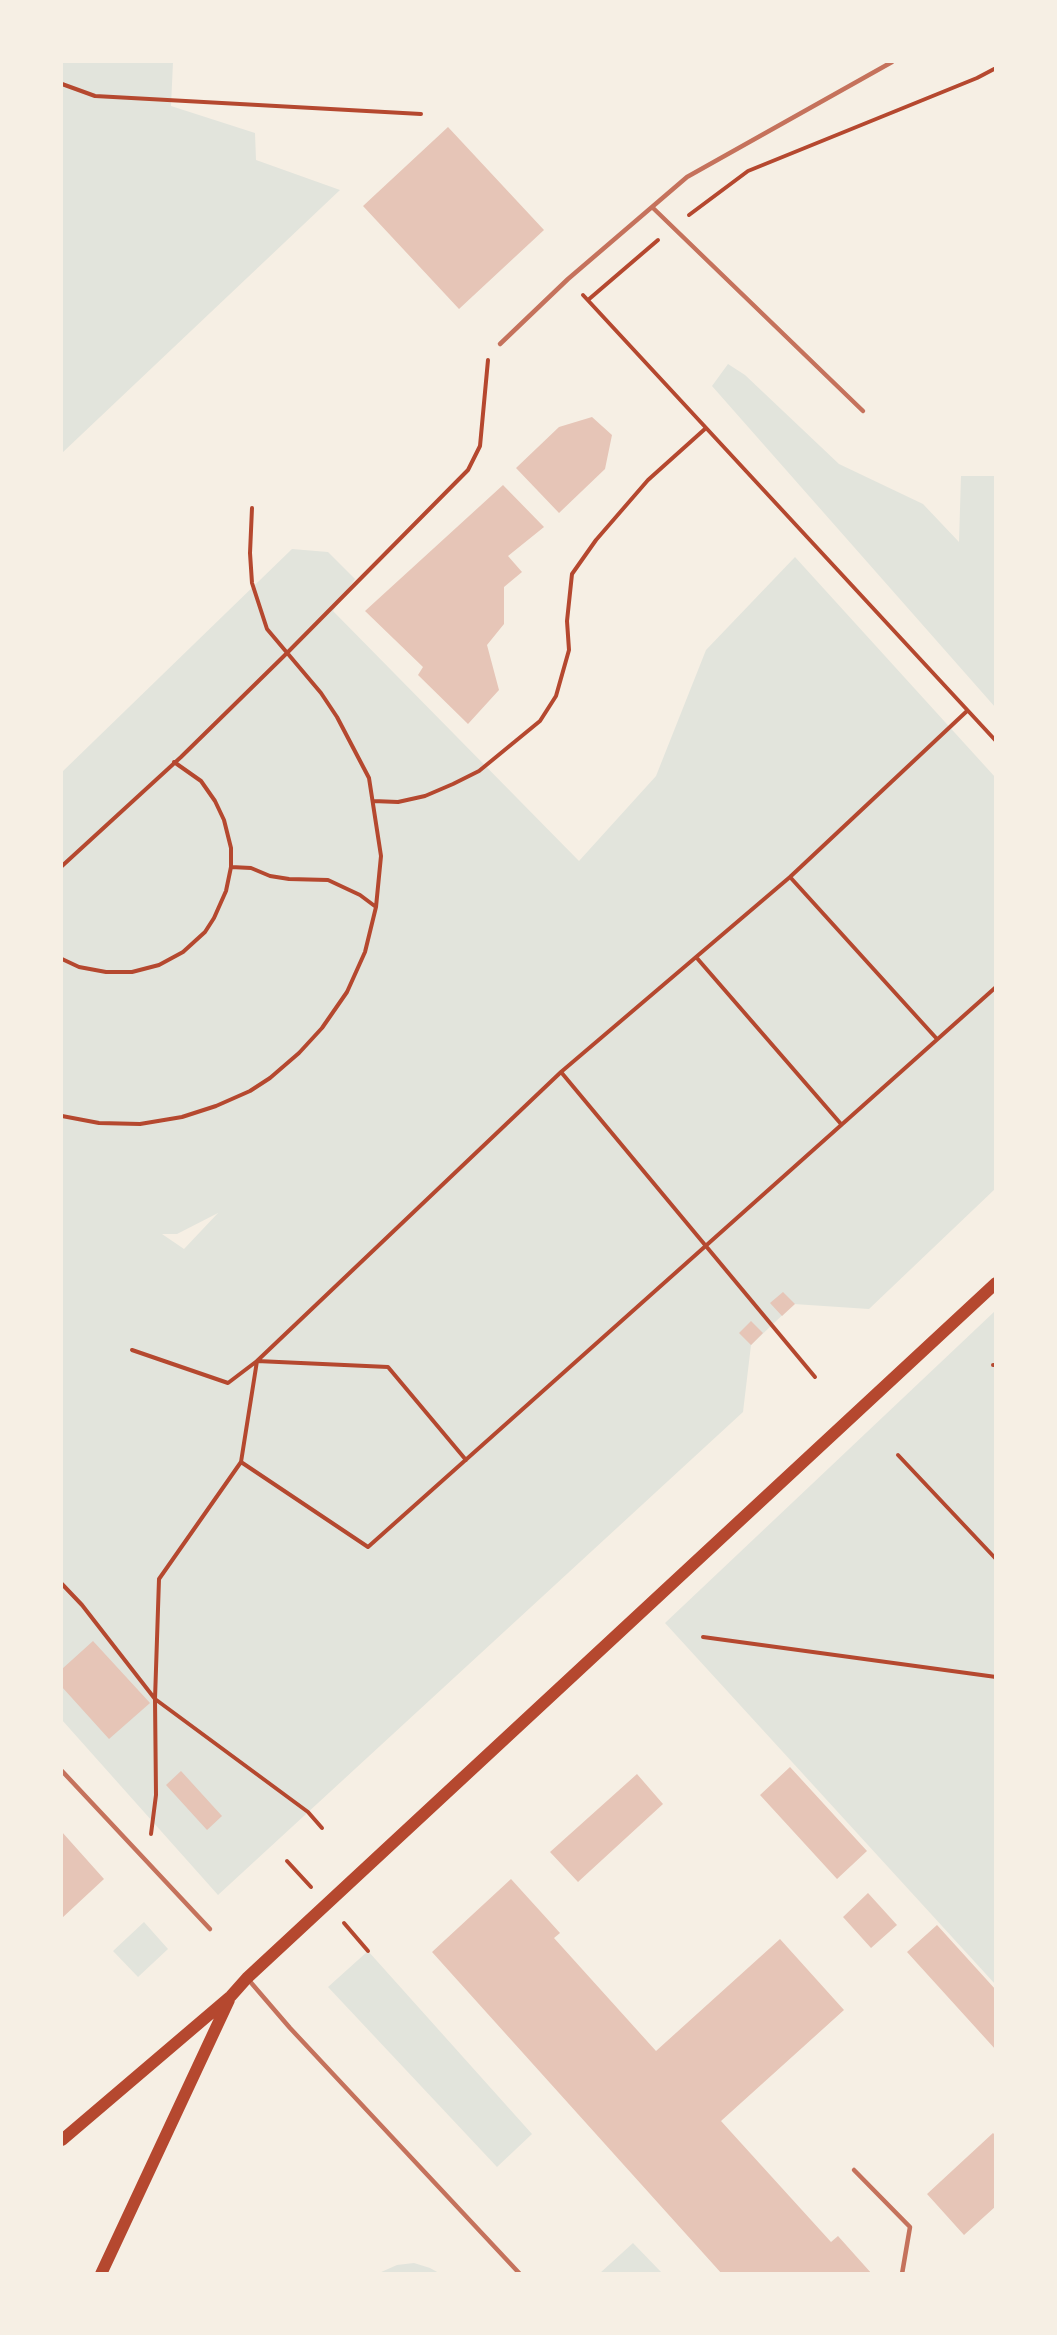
<!DOCTYPE html>
<style>
body{margin:0}
#map{position:relative;width:1057px;height:2335px;overflow:hidden;background:#f6efe4;font-family:"Alegreya Sans",sans-serif}
canvas{display:block}
.frame{position:absolute;inset:0;border:63px solid #f6efe4;pointer-events:none}
</style>
<div id="map">
<canvas width="1057" height="2335"></canvas>
<div class="frame"></div>
</div>
<script>
const context = document.querySelector('canvas').getContext('2d');
context.lineJoin = 'round';
function paint(path, color) { context.fillStyle = color; context.fill(path, 'evenodd'); }
const shape = rows => new Path2D(rows.map(r => 'M' + r).join(''));
function trace(path, color, width, dash) { context.strokeStyle = color; context.lineWidth = width; context.lineCap = dash ? 'butt' : 'round'; context.setLineDash(dash || []); context.stroke(path); }
paint(shape([
 [62,62,173,62,171,106,255,133,256,160,340,190,62,453],
 [728,364,745,375,839,464,923,504,959,542,961,476,995,476,995,707,712,386],
 [292,549,328,552,355,579,333,611,579,861,656,776,706,650,795,557,995,777,995,1189,869,1309,794,1304,751,1345,743,1412,218,1895,62,1720,62,772],
 [218,1213,184,1249,162,1234,177,1234],
 [995,1311,995,1984,665,1623],
 [144,1922,168,1949,138,1977,113,1951],
 [368,1951,532,2134,497,2167,328,1987],
 [633,2243,662,2273,600,2273],
 [414,2263,430,2268,439,2273,379,2273,397,2265]
]), '#e2e4dc');
paint(shape([
 [448,127,544,230,459,309,363,206],
 [592,417,612,435,605,469,559,513,516,468,559,427],
 [503,485,544,527,508,556,522,572,504,587,504,624,487,645,499,690,468,724,418,675,423,667,365,611],
 [783,1292,795,1304,782,1316,770,1303],
 [751,1321,763,1333,751,1345,739,1333],
 [93,1641,150,1703,109,1739,62,1687,62,1669],
 [790,1767,867,1851,837,1879,760,1795],
 [181,1771,222,1816,207,1830,166,1785],
 [637,1774,663,1804,578,1882,550,1852],
 [62,1832,104,1879,62,1918],
 [511,1879,560,1933,554,1938,656,2051,780,1939,844,2010,721,2121,831,2242,838,2236,872,2274,722,2274,432,1952],
 [868,1893,897,1925,871,1948,843,1917],
 [937,1925,996,1990,996,2050,907,1952],
 [993,2133,996,2136,996,2206,964,2235,927,2194]
]), '#e6c5b7');
trace(shape([
 [62,84,95,96,421,114],
 [689,215,748,171,977,78,996,68],
 [583,295,996,741],
 [588,300,658,240],
 [373,801,398,802,425,796,453,784,479,771,540,721,556,696,569,650,567,621,572,574,596,540,648,480,706,428],
 [62,866,181,757,286,654,468,470,480,446,488,360],
 [231,867,251,868,270,876,289,879,328,880,360,895,376,907],
 [790,877,937,1039],
 [696,957,841,1124],
 [62,959,79,967,106,972,132,972,159,965,183,952,205,932,214,918,226,891,231,867,231,848,224,820,215,801,201,781,174,762],
 [561,1072,815,1377],
 [62,1116,99,1123,140,1124,182,1117,216,1106,250,1091,270,1078,299,1053,322,1028,347,992,365,952,376,907,381,856,369,778,337,717,321,693,267,629,252,583,250,553,252,508],
 [132,1350,228,1383,257,1361,388,1367,466,1460],
 [993,1365,996,1365],
 [898,1455,996,1559],
 [241,1462,368,1547,996,987],
 [62,1584,82,1605,155,1699,308,1812,322,1828],
 [703,1637,996,1677],
 [151,1834,156,1795,155,1699,159,1579,241,1462,257,1361,561,1072,790,877,967,711],
 [287,1861,311,1887],
 [344,1923,368,1951]
]), '#b5482f', 4);
trace(shape([
 [652,207,863,411],
 [500,344,568,279,687,177,892,62],
 [62,1771,210,1929],
 [247,1978,290,2028,520,2274],
 [854,2170,910,2227,902,2274]
]), '#c5725c', 4.5);
trace(shape([
 [62,2140,231,1996,247,1978,996,1283],
 [101,2274,229,2000]
]), '#b5482f', 12);
</script>
